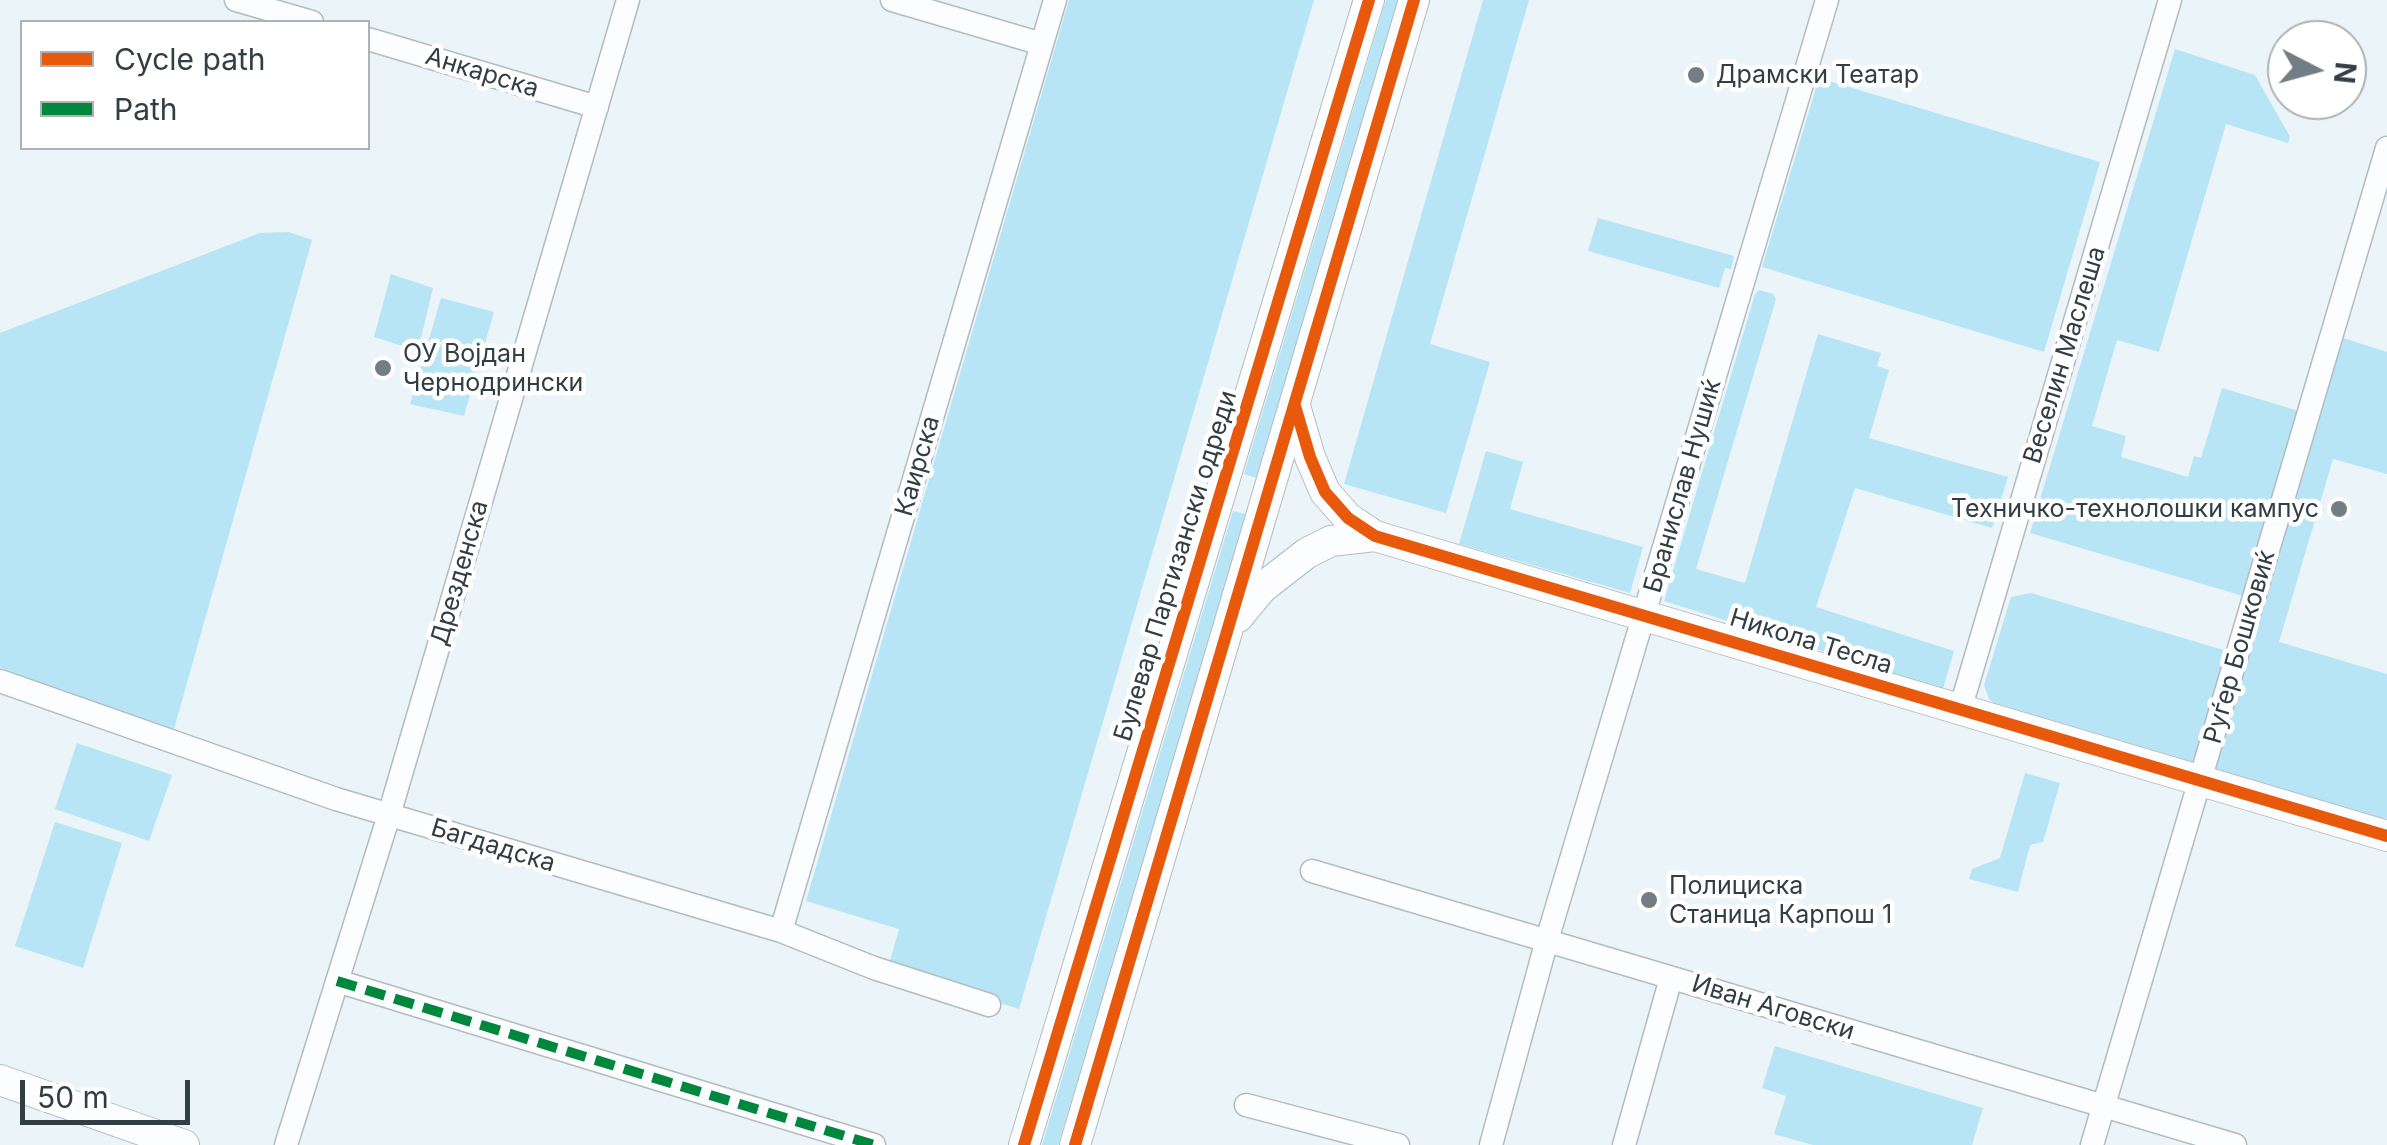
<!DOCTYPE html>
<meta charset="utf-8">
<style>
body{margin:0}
#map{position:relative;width:2387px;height:1145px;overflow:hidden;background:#eaf4f9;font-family:Inter,sans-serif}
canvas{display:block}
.legend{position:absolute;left:20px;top:20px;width:350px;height:130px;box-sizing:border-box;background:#fff;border:2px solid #adb2b4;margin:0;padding:12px 18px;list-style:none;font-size:30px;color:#313e43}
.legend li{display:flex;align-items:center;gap:20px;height:50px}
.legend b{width:50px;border:2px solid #adb2b4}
.north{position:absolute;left:2267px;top:20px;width:100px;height:100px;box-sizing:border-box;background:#fff;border:2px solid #adb2b4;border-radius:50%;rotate:96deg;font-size:28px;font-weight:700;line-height:40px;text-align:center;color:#313e43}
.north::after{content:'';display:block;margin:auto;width:35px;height:45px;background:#727e83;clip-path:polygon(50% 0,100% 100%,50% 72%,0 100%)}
.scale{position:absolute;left:20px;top:1080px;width:170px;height:45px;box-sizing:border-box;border:5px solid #313e43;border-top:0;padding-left:12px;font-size:30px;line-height:35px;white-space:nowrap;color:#313e43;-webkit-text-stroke:8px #fff;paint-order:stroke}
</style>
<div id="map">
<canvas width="2387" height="1145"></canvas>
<ul class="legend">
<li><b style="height:12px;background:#e8590c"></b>Cycle path</li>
<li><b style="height:12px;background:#00873e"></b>Path</li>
</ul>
<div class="north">N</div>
<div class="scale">50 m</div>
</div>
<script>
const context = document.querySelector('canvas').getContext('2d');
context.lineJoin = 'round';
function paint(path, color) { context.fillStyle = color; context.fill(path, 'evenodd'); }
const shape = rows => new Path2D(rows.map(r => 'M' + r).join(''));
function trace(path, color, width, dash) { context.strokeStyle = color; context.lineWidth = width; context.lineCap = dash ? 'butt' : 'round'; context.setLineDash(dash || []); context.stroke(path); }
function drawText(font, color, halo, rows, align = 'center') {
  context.font = font + ' Inter,sans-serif'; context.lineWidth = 9; context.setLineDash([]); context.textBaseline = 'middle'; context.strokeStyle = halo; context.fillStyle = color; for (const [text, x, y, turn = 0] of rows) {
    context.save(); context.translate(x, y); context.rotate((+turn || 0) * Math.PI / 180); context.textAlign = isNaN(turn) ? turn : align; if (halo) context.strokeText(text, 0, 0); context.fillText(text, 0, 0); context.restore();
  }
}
paint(shape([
 [1069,0,1314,0,1019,1009,888,968,899,929,806,901],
 [1386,0,1399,0,1259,479,1244,474],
 [1483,0,1529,0,1430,344,1490,362,1446,513,1344,484],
 [2175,49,2255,75,2290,137,2288,143,2226,124,2159,352,2117,340,2092,426,2126,436,2121,457,2188,477,2194,456,2201,458,2222,388,2299,411,2243,596,2030,533],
 [1819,78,2100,162,2044,352,1762,267],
 [1598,218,1734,256,1731,269,1725,268,1719,288,1588,251],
 [289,232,312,240,174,729,31,681,0,667,0,333,260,233],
 [391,274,433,288,418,351,374,337],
 [1759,290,1773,294,1776,299,1696,569,1745,583,1818,334,1881,353,1877,366,1889,370,1869,438,2008,477,1992,528,1855,488,1816,607,1954,651,1943,689,1664,601,1755,294],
 [441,298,494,312,464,416,410,404],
 [2343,338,2387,352,2387,474,2333,459,2279,642,2387,674,2387,818,2383,819,2213,768],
 [1486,451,1523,462,1510,509,1643,547,1630,593,1459,544],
 [1233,511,1249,515,1058,1145,1042,1145],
 [2031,593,2227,651,2194,762,1994,703,1989,699,1984,685,2011,597],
 [77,743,172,775,149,841,55,809],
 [2025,773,2060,783,2043,842,2030,845,2018,892,1969,879,1972,869,2000,858],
 [55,822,122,843,83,968,15,946],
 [1775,1046,1983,1108,1972,1145,1813,1145,1774,1134,1786,1096,1762,1088]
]), '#b7e5f6');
const minor = shape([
 [236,0,312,22],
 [892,0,1042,44],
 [368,39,597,107],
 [0,681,336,799,781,931,874,968,989,1005],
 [1960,710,2170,0],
 [1312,871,2235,1145],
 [781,931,1055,0],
 [337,981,874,1145],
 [1246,1105,1398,1145],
 [286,1145,389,815,628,0],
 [1491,1145,1547,940,1827,0],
 [1624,1145,1671,978],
 [2092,1145,2387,148]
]);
const tertiary = shape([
 [1295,406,1310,457,1325,492,1348,518,1375,536,2387,836],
 [1238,617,1262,588,1307,553,1331,541,1375,536],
 [0,1080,184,1145],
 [1024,1145,1369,0],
 [1075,1145,1414,0]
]);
trace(minor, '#b2bcc0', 25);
trace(tertiary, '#b2bcc0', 32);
trace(minor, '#fcfdfe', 22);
trace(tertiary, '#fcfdfe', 30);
trace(shape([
 [337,981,874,1145]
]), '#00873e', 10, [20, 10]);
trace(shape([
 [1295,406,1310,457,1325,492,1348,518,1375,536,2387,836],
 [1024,1145,1369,0],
 [1075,1145,1414,0]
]), '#e8590c', 12);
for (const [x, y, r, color] of [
 [1696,75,10,"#727e83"],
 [383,368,10,"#727e83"],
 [2339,509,10,"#727e83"],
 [1649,900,10,"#727e83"]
]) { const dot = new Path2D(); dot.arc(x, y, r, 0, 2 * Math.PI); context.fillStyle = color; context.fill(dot); trace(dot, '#fff', 4); }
drawText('25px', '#313e43', '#fff', [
 ["Анкарска",482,73,17],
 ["Веселин Маслеша",2065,355,-73],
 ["Каирска",918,466,-74],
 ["Бранислав Нушиќ",1683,486,-74],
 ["Булевар Партизански одреди",1176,566,-73],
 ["Дрезденска",460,573,-74],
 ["Никола Тесла",1811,642,17],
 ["Руѓер Бошковиќ",2240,647,-74],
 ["Багдадска",493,846,17],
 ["Иван Аговски",1773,1008,17]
]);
drawText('25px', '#313e43', '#fff', [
 ["Драмски Театар",1716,75],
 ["ОУ Војдан",403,354],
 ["Чернодрински",403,383],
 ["Техничко-технолошки кампус",2319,509,"right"],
 ["Полициска",1669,886],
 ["Станица Карпош 1",1669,915]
], 'left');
</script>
